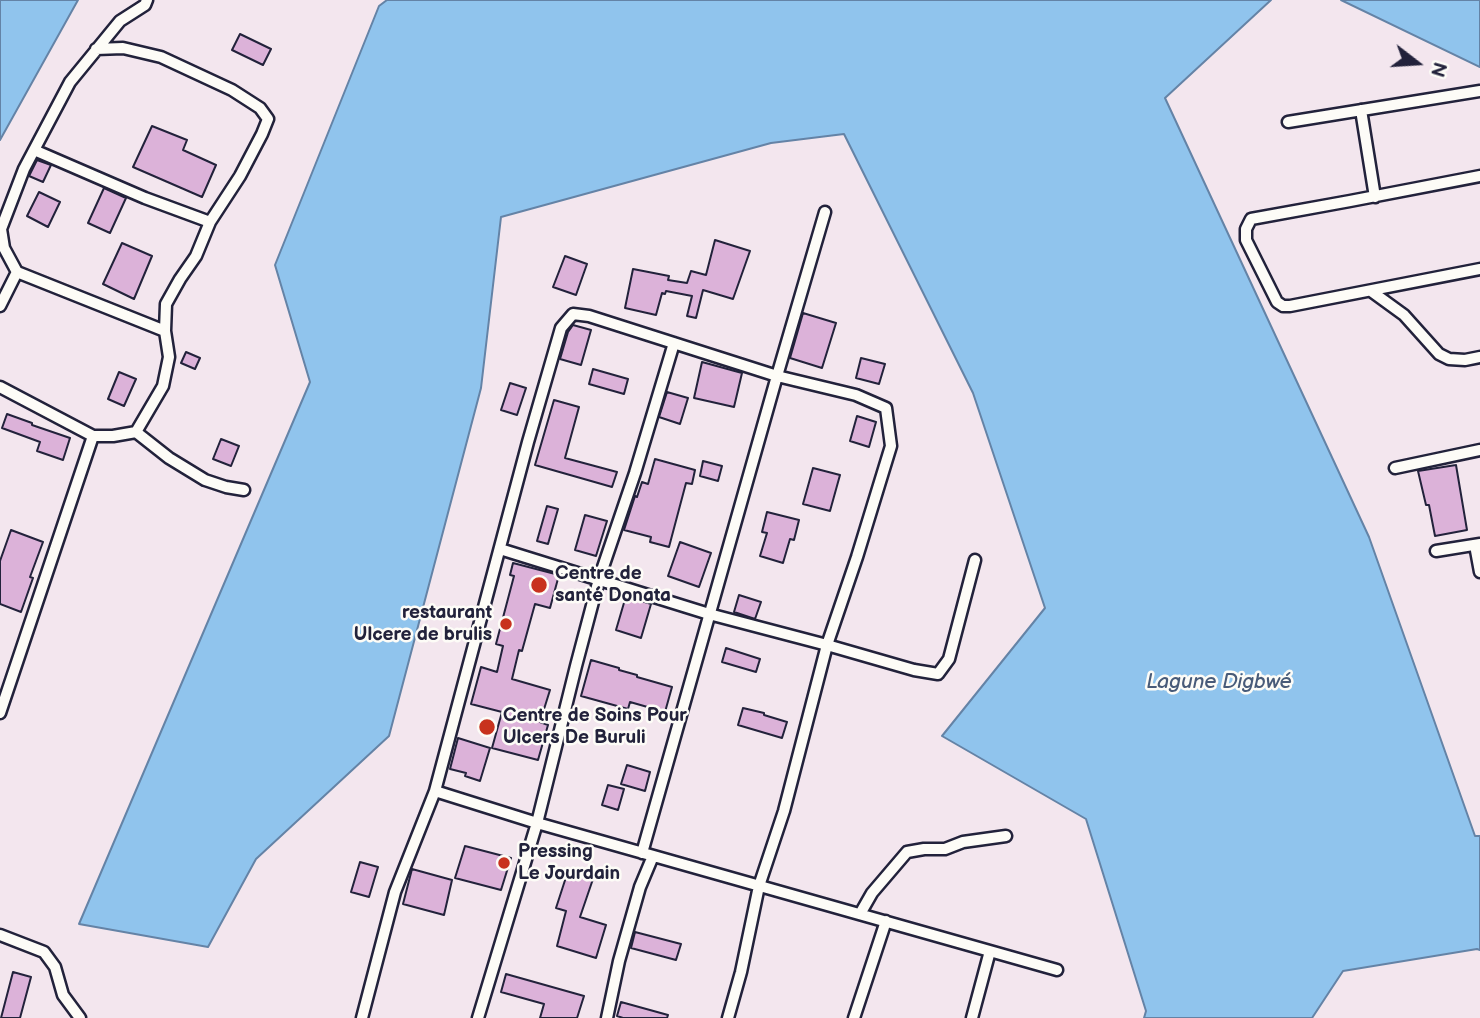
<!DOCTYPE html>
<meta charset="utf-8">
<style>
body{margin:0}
#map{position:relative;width:1480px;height:1018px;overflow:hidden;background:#f3e6ee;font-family:"Balsamiq Sans",sans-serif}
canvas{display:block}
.north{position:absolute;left:1382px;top:28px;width:70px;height:70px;-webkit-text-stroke:5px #fdfcf7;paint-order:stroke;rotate:107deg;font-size:19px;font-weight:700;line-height:28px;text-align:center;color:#22223b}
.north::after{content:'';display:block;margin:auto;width:24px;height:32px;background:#22223b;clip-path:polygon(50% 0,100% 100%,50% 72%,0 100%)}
</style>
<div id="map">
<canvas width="1480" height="1018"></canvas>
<div class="north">N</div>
</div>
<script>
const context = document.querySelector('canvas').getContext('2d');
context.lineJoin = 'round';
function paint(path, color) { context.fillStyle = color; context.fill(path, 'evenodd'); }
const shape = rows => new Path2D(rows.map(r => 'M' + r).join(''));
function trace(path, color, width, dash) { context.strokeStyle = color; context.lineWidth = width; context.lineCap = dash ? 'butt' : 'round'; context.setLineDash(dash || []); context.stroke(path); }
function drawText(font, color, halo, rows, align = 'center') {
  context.font = font + ' "Balsamiq Sans",sans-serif'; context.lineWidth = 5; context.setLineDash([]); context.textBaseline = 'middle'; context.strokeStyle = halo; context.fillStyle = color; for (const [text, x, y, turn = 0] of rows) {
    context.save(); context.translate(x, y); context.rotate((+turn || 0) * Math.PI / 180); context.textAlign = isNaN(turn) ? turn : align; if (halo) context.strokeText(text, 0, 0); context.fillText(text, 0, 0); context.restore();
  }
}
const water = shape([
 [0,0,78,0,0,140,0,0],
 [387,0,1271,0,1165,98,1369,537,1475,836,1480,836,1480,950,1477,949,1343,971,1312,1018,1144,1018,1146,1011,1086,819,942,736,1045,608,973,393,844,134,771,143,501,217,481,388,389,736,256,859,208,947,79,924,310,382,275,265,379,6,387,0],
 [1341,0,1480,0,1480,67,1341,0]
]);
paint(water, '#90c4ed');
trace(water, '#6483a6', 2);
const building = shape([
 [240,34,271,49,263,65,232,50,240,34],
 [152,126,187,140,183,150,216,165,202,197,133,167,152,126],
 [37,160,51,165,43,182,29,176,37,160],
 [104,188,126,198,110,233,88,223,104,188],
 [39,192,60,202,48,227,27,216,39,192],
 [715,240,750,251,733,299,703,290,696,318,687,316,692,296,666,291,665,294,662,293,656,315,625,308,633,269,669,276,668,280,687,283,691,271,706,275,715,240],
 [122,243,152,256,134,299,103,284,122,243],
 [565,256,587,264,576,295,553,287,565,256],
 [803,313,836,323,822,368,790,358,803,313],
 [573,325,591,330,581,365,560,359,568,332,573,325],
 [186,352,200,358,195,369,181,363,186,352],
 [861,358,885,364,879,384,856,378,861,358],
 [702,362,742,373,734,407,694,398,702,362],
 [593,369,628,379,624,394,589,384,593,369],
 [119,372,136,379,124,406,108,399,119,372],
 [510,383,526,388,517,415,501,410,510,383],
 [667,392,688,398,680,424,659,417,667,392],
 [554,400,579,407,565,458,617,472,612,487,535,465,554,400],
 [7,414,32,423,32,425,70,438,63,460,37,451,40,442,2,428,7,414],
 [857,416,876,422,869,447,850,441,857,416],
 [221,439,239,446,231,466,213,459,221,439],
 [655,459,695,470,692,484,686,483,669,547,650,542,651,537,624,530,635,496,637,497,642,482,648,484,655,459],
 [703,461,722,466,718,481,700,476,703,461],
 [1456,465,1467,530,1435,536,1429,505,1426,505,1418,471,1456,465],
 [813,468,840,475,830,511,803,504,813,468],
 [547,506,558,509,548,544,537,541,547,506],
 [767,512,799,520,794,540,790,539,783,563,760,556,767,533,762,532,767,512],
 [585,515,607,521,596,556,575,550,585,515],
 [11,530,43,542,30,577,33,578,21,612,0,604,0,561,11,530],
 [680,542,711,553,699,587,668,576,680,542],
 [513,563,559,575,550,608,535,604,522,651,519,650,512,679,550,690,540,722,548,725,538,760,492,748,502,712,471,704,481,667,497,672,503,646,496,644,514,576,510,575,513,563],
 [739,595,761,602,755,619,734,612,739,595],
 [626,596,651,604,641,638,616,630,626,596],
 [726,648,760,659,756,672,722,662,726,648],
 [591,660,619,668,619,670,637,675,637,677,672,687,665,712,630,702,628,709,581,696,591,660],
 [743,708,764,713,764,715,787,722,782,738,738,725,743,708],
 [458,738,490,748,480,781,465,776,466,773,450,769,458,738],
 [627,765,650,772,645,791,621,784,627,765],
 [608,785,624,789,618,810,602,805,608,785],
 [465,846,511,858,501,890,455,878,465,846],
 [360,862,378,867,369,897,351,892,360,862],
 [412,869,452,880,444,915,403,904,412,869],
 [568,871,593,879,580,917,606,925,596,958,557,946,566,911,556,908,568,871],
 [635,932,681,944,676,960,631,948,635,932],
 [13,972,31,977,20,1018,1,1018,13,972],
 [506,974,584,996,577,1018,540,1018,544,1004,501,992,506,974],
 [621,1002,668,1015,667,1018,623,1018,617,1016,621,1002]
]);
paint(building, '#dcb2d9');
trace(building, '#22223b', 2);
const street = shape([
 [147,0,145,5,120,21,70,82,24,169,1,229,4,248,17,272,165,331],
 [1361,110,1375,197],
 [1288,122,1480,91],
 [34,150,145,198,210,222],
 [1480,176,1350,201,1251,219,1246,229,1246,240,1277,302,1283,306,1290,306,1480,269],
 [1371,291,1404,315,1439,354,1449,359,1465,360,1480,357],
 [0,306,17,272],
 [0,387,93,436,113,436,136,432,163,386,169,357,165,331,166,304,180,279,196,256,210,222,240,176,262,134,268,119,260,108,232,90,161,57,123,48,96,49],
 [136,432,169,458,205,480,226,487,244,490],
 [1395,468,1480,450],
 [1475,545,1480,572],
 [500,549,709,614,827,645,914,670,938,674,949,659,975,560],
 [1436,551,1480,544],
 [0,713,93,436],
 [435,791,537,823,1057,970],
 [642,853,777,376,825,212],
 [860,914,872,893,907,852,924,849,945,849,963,842,1006,836],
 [0,935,44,952,55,967,63,995,80,1018],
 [362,1018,395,892,435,791,528,442,561,328,573,314,589,316,777,376,856,395,886,408,891,446,857,557,827,645,784,811,759,886,741,972,728,1018],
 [478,1018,537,823,576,666,599,579,635,473,674,343],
 [607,1018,619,961,640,887,653,856],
 [854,1018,886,921],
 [972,1018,990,951]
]);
trace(street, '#22223b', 15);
trace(street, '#fdfcf7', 10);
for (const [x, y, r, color] of [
 [539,585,9,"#c8321e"],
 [506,624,7,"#c8321e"],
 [487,727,9,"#c8321e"],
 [504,863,7,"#c8321e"]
]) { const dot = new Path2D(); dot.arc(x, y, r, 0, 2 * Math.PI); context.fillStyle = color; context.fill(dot); trace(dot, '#fdfcf7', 2.5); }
drawText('bold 19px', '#22223b', '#fdfcf7', [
 ["Centre de",555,574],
 ["santé Donata",555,596],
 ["restaurant",492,613,"right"],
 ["Ulcere de brulis",492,635,"right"],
 ["Centre de Soins Pour",503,716],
 ["Ulcers De Buruli",503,738],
 ["Pressing",518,852],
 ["Le Jourdain",518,874]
], 'left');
drawText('italic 21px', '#485b79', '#fdfcf7', [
 ["Lagune Digbwé",1219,683]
]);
</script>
